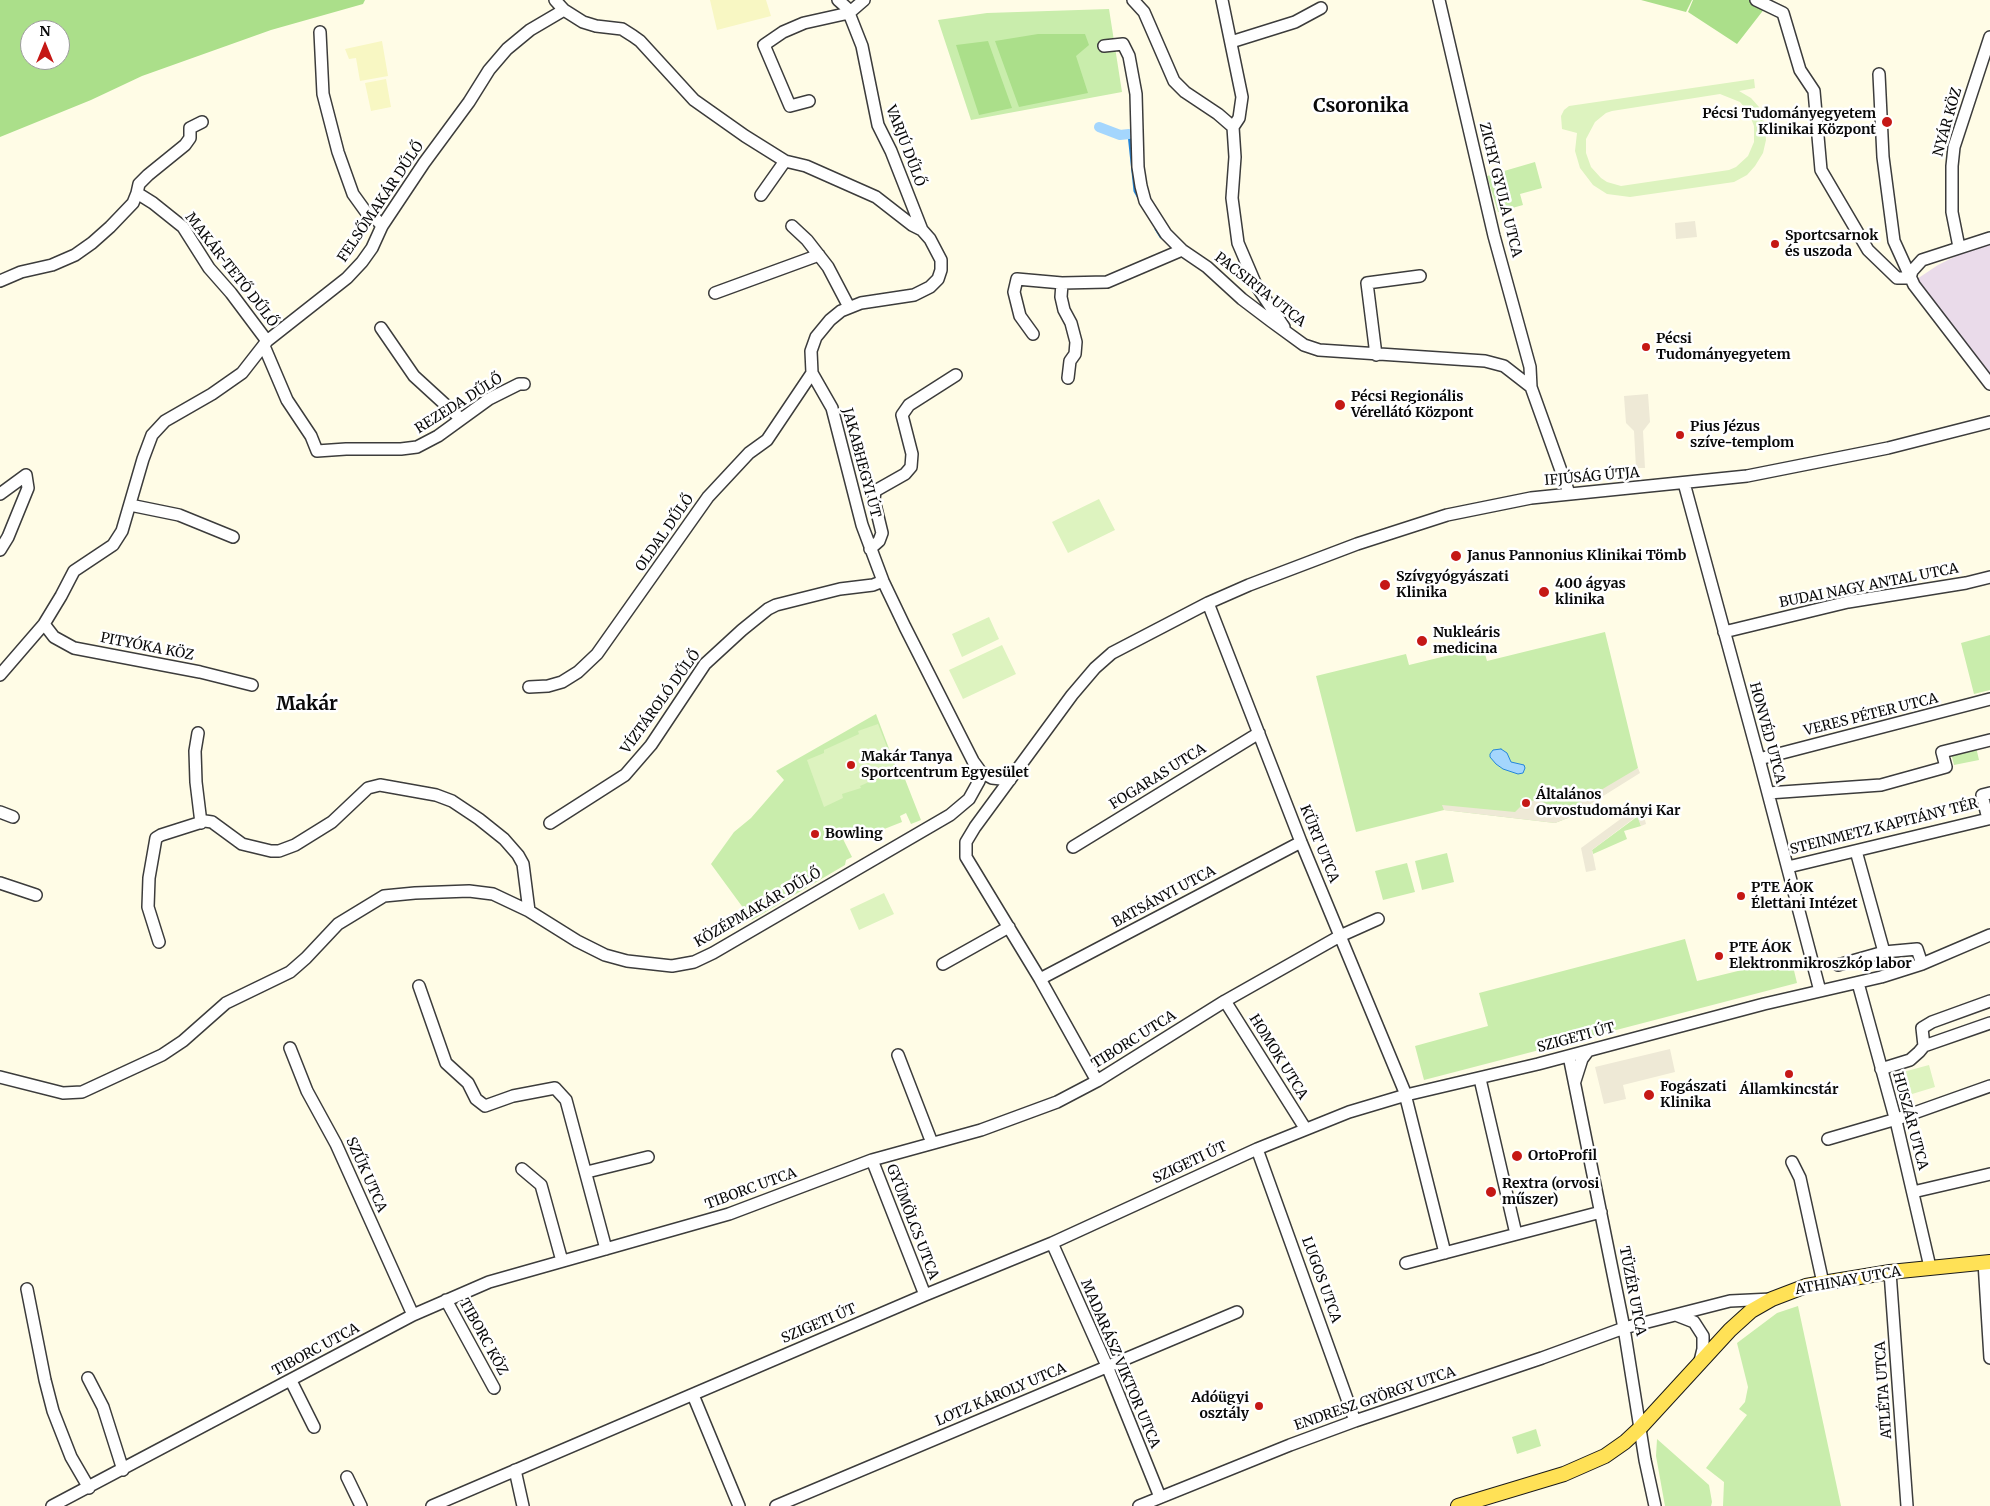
<!DOCTYPE html>
<meta charset="utf-8">
<style>
body{margin:0}
#map{position:relative;width:1990px;height:1506px;overflow:hidden;background:#fffce6;font-family:Merriweather,serif}
canvas{display:block}
.north{position:absolute;left:20px;top:20px;width:50px;height:50px;box-sizing:border-box;background:#fff;border:1px solid #9d9d9d;border-radius:50%;rotate:0deg;font-size:14px;font-weight:700;line-height:20px;text-align:center;color:#090909}
.north::after{content:'';display:block;margin:auto;width:18px;height:22px;background:#c51815;clip-path:polygon(50% 0,100% 100%,50% 72%,0 100%)}
</style>
<div id="map">
<canvas width="1990" height="1506"></canvas>
<div class="north">N</div>
</div>
<script>
const context = document.querySelector('canvas').getContext('2d');
context.lineJoin = 'round';
function paint(path, color) { context.fillStyle = color; context.fill(path, 'evenodd'); }
const shape = rows => new Path2D(rows.map(r => 'M' + r).join(''));
function trace(path, color, width, dash) { context.strokeStyle = color; context.lineWidth = width; context.lineCap = dash ? 'butt' : 'round'; context.setLineDash(dash || []); context.stroke(path); }
function drawText(font, color, halo, rows, align = 'center') {
  context.font = font + ' Merriweather,serif'; context.lineWidth = 5; context.setLineDash([]); context.textBaseline = 'middle'; context.strokeStyle = halo; context.fillStyle = color; for (const [text, x, y, turn = 0] of rows) {
    context.save(); context.translate(x, y); context.rotate((+turn || 0) * Math.PI / 180); context.textAlign = isNaN(turn) ? turn : align; if (halo) context.strokeText(text, 0, 0); context.fillText(text, 0, 0); context.restore();
  }
}
paint(shape([
 [1990,243,1990,376,1917,279,1938,265,1970,249]
]), '#eadbea');
paint(shape([
 [710,0,766,0,771,16,717,30],
 [382,41,388,76,360,81,356,58,349,59,345,49],
 [386,79,391,107,371,111,365,83]
]), '#f8f7c3');
paint(shape([
 [1109,9,1122,92,971,120,938,20,987,13],
 [1535,162,1542,188,1520,194,1523,205,1498,212,1487,176],
 [1605,632,1638,768,1621,784,1568,818,1555,823,1444,810,1356,832,1316,676,1406,654,1409,665,1483,647,1487,661],
 [1990,635,1990,690,1974,694,1961,643],
 [876,714,897,770,901,769,921,820,911,824,906,813,900,816,902,822,859,839,856,834,842,837,852,857,846,860,845,865,752,920,711,864,734,832,751,818,784,780,776,771],
 [1976,747,1979,760,1954,765,1951,753],
 [1638,816,1641,826,1624,831,1627,839,1593,854,1592,850],
 [1447,853,1454,882,1422,890,1415,861],
 [1407,863,1415,892,1383,900,1375,871],
 [1685,939,1697,981,1791,958,1797,983,1424,1080,1415,1046,1488,1026,1479,993],
 [1798,1306,1841,1506,1723,1506,1724,1482,1706,1468,1747,1415,1739,1409,1745,1402,1748,1387,1737,1343,1777,1313],
 [1536,1429,1541,1446,1517,1454,1512,1437],
 [1657,1439,1709,1485,1712,1502,1711,1506,1665,1506,1656,1456]
]), '#c9edac');
paint(shape([
 [0,0,365,0,363,4,271,30,142,76,91,100,0,137],
 [30,30,60,30,60,60,30,60],
 [1641,0,1692,0,1686,12],
 [1693,0,1749,0,1765,8,1737,44,1688,12],
 [1038,34,1085,34,1089,45,1076,56,1088,93,1019,107,995,41],
 [988,41,1012,108,979,115,956,45]
]), '#abdf8a');
paint(shape([
 [1754,79,1755,88,1739,91,1751,98,1759,107,1765,124,1766,140,1763,153,1755,166,1747,175,1734,182,1630,197,1607,194,1593,185,1580,168,1575,151,1577,133,1562,129,1561,116,1564,110,1569,106],
 [1720,94,1740,102,1749,113,1754,126,1754,142,1748,156,1736,167,1729,170,1621,186,1607,182,1601,178,1591,167,1586,153,1586,139,1595,122,1606,113,1612,111],
 [1099,499,1115,530,1068,553,1052,522],
 [989,617,999,639,962,657,952,634],
 [1002,645,1016,674,963,699,949,670],
 [878,724,896,770,860,786,861,788,842,794,843,798,824,807,807,760,824,753,824,750,859,734,858,731],
 [884,893,894,914,859,930,850,909],
 [1929,1065,1935,1087,1899,1098,1892,1075]
]), '#ddf3bf');
paint(shape([
 [1695,221,1697,237,1676,239,1675,223],
 [1648,394,1650,422,1643,431,1645,468,1636,468,1634,431,1626,423,1624,396],
 [1638,768,1640,773,1568,818,1555,823,1444,810,1442,805,1515,812,1525,802,1538,800,1549,805,1554,815,1557,816],
 [1641,804,1646,824,1641,826,1637,816,1592,850,1596,870,1586,872,1581,848],
 [1670,1049,1675,1072,1623,1085,1626,1099,1604,1104,1595,1067]
]), '#eee9d6');
const water = shape([
 [1501,749,1507,753,1511,762,1524,765,1525,768,1523,773,1518,774,1503,769,1496,764,1490,757,1490,754,1493,750,1501,749]
]);
paint(water, '#a4d6fd');
trace(water, '#2486da', 1);
trace(shape([
 [1129,134,1135,191,1140,200],
 [1156,229,1161,237]
]), '#2486da', 3);
trace(shape([
 [1099,127,1120,135,1129,134]
]), '#a4d6fd', 10);
const minor = shape([
 [555,0,564,10,583,22,596,26,622,29,633,36,640,41,694,100,745,136,785,161,806,166,876,197,912,225,922,230,930,239,941,260,941,270,938,279,930,287,914,295,861,303,841,311,830,320,816,337,811,351,812,373,832,408,862,525,883,581,905,627,973,761,981,772,992,778,1010,780],
 [838,0,847,8,862,46,878,125,891,151,922,230],
 [1133,0,1144,12,1174,81,1185,92,1218,114,1233,127,1235,157,1232,198,1238,243,1256,285,1284,327],
 [1222,0,1242,97,1239,118,1233,127],
 [1439,0,1494,236,1530,367,1531,387],
 [1756,0,1783,13,1800,70,1814,91,1821,170,1868,250,1897,278,1910,278],
 [320,32,323,94,338,152,353,194,366,212,376,219,382,226],
 [1231,42,1295,22,1321,8],
 [1104,46,1123,44,1129,56,1136,94,1138,167,1141,186,1145,201,1166,234,1182,250,1207,267,1242,299,1271,321,1304,345,1319,350,1485,361,1504,366,1531,387,1569,493],
 [1879,74,1883,157,1894,241,1914,285,1990,384],
 [809,101,790,106,764,45,783,32,804,23,849,13,864,0],
 [137,193,139,184,148,175,185,145,190,138,190,128,202,122],
 [761,195,785,161],
 [792,226,807,240,828,267,849,307],
 [1959,247,1952,212,1952,166,1954,147,1990,37],
 [1910,278,1912,271,1922,260,1990,238],
 [0,281,21,272,52,265,75,255,92,243,110,227,133,203,137,193,153,203,183,227,209,268,231,293,267,341],
 [1062,283,1061,297,1064,310,1071,323,1076,342,1075,354,1070,361,1068,378],
 [715,293,819,255],
 [381,328,414,376,461,419],
 [1033,334,1020,316,1014,292,1017,279,1062,283,1107,282,1182,250],
 [264,346,287,400,311,436,317,451,346,449,401,449,417,447,438,436,489,399,519,384,524,384],
 [1376,355,1367,283,1420,276],
 [1684,483,1759,759,1820,991],
 [0,494,26,475,28,488,8,537,0,550],
 [130,505,179,515,233,537],
 [870,549,879,541,882,533,874,500,875,491,905,474,911,467,912,454,902,415,909,405,956,375],
 [1208,603,1301,842,1404,1090,1445,1253],
 [44,624,54,637,74,648,200,672,252,685],
 [1724,632,1848,602,1966,583,1990,577],
 [0,675,44,624,61,596,74,571,113,545,122,531,143,459,152,435,165,421,212,394,242,373,267,341,347,278,362,262,372,248,382,226,424,163,469,102,489,70,507,49,530,30,564,10],
 [529,687,548,686,562,682,578,672,597,654,708,497,749,453,767,440,812,373],
 [198,733,195,751,196,782,201,823],
 [1759,759,1990,699],
 [1768,793,1881,785,1946,767,1942,752,1990,740],
 [0,812,13,817],
 [550,823,625,775,651,745,705,664,742,630,768,609,776,605,840,589,873,585,883,581],
 [1073,847,1259,733],
 [1856,851,1884,952,1917,949,1922,964],
 [1788,867,1988,819,1982,795,1990,793],
 [0,883,36,895],
 [159,942,148,907,149,878,156,838,161,835,205,821,212,822,242,844,271,851,279,851,295,845,332,822,368,788,380,785,436,795,452,801,479,819,504,839,518,855,523,864,529,911,577,941,605,955,627,961,672,966,694,962,713,953,950,815,969,799,979,781,981,772],
 [943,964,1009,927],
 [1838,965,1884,952],
 [1040,979,1301,842],
 [1858,983,1897,1125,1930,1267],
 [419,986,446,1063,468,1083,476,1099,485,1106,513,1096,555,1088,566,1100,606,1249],
 [1225,1001,1305,1128],
 [1924,1046,1990,1023],
 [290,1048,307,1091,336,1144,413,1315],
 [898,1055,932,1143],
 [1569,1056,1624,1328,1645,1460,1655,1506],
 [1881,1069,1910,1060,1919,1052,1924,1046,1922,1028,1932,1022,1990,1001],
 [0,1077,63,1093,82,1092,162,1055,183,1041,226,1003,290,972,306,958,338,924,384,896,415,893,469,891,493,894,529,911],
 [1480,1079,1516,1234],
 [1097,1081,1040,979,966,857,966,842,975,827,1072,695,1095,668,1112,653,1208,603,1249,585,1357,544,1447,515,1531,498,1747,476,1888,448,1990,422],
 [1575,1081,1582,1059,1588,1051],
 [1828,1139,1900,1118,1990,1086],
 [1257,1149,1355,1421],
 [872,1160,925,1295],
 [1792,1162,1800,1178,1823,1283],
 [522,1169,541,1185,562,1261],
 [587,1172,648,1157],
 [1913,1192,1990,1174],
 [1052,1243,1107,1366,1160,1497],
 [1984,1262,1990,1358],
 [1406,1263,1601,1212],
 [1890,1272,1907,1506],
 [27,1289,45,1380,53,1411,71,1457,89,1488],
 [446,1300,494,1388],
 [1676,1315,1694,1322,1703,1336,1703,1349,1700,1361],
 [88,1378,103,1407,123,1470],
 [291,1381,314,1427],
 [693,1395,739,1506],
 [515,1470,523,1506],
 [347,1477,361,1506],
 [52,1506,413,1315,489,1282,729,1214,872,1160,981,1130,1057,1102,1097,1081,1225,1001,1340,936,1378,919],
 [432,1506,925,1295,1052,1243,1257,1149,1349,1112,1406,1095,1538,1064,1764,1004,1881,977,1922,964,1990,935],
 [776,1506,1237,1312],
 [1139,1506,1290,1445,1355,1421,1542,1358,1624,1328,1730,1301,1772,1299]
]);
const major = shape([
 [1458,1506,1564,1474,1605,1456,1625,1442,1640,1428,1730,1330,1751,1311,1772,1299,1806,1286,1823,1283,1890,1272,1990,1262]
]);
trace(minor, '#3c3c3c', 14);
trace(major, '#1a1a1a', 16);
trace(minor, '#fff', 11);
trace(major, '#ffe156', 14);
for (const [x, y, r, color] of [
 [1887,122,6,"#c51815"],
 [1775,244,5,"#c51815"],
 [1646,347,5,"#c51815"],
 [1340,405,6,"#c51815"],
 [1680,435,5,"#c51815"],
 [1456,556,6,"#c51815"],
 [1385,585,6,"#c51815"],
 [1544,592,6,"#c51815"],
 [1422,641,6,"#c51815"],
 [851,765,5,"#c51815"],
 [1526,803,5,"#c51815"],
 [815,834,5,"#c51815"],
 [1741,896,5,"#c51815"],
 [1719,956,5,"#c51815"],
 [1789,1074,5,"#c51815"],
 [1649,1095,6,"#c51815"],
 [1517,1156,6,"#c51815"],
 [1491,1192,6,"#c51815"],
 [1259,1406,5,"#c51815"]
]) { const dot = new Path2D(); dot.arc(x, y, r, 0, 2 * Math.PI); context.fillStyle = color; context.fill(dot); trace(dot, '#fff', 2); }
drawText('bold 14px', '#090909', '#fff', [
 ["Pécsi Tudományegyetem",1876,114,"right"],
 ["Klinikai Központ",1876,130,"right"],
 ["Sportcsarnok",1785,236],
 ["és uszoda",1785,252],
 ["Pécsi",1656,339],
 ["Tudományegyetem",1656,355],
 ["Pécsi Regionális",1351,397],
 ["Vérellátó Központ",1351,413],
 ["Pius Jézus",1690,427],
 ["szíve-templom",1690,443],
 ["Janus Pannonius Klinikai Tömb",1467,556],
 ["Szívgyógyászati",1396,577],
 ["Klinika",1396,593],
 ["400 ágyas",1555,584],
 ["klinika",1555,600],
 ["Nukleáris",1433,633],
 ["medicina",1433,649],
 ["Makár Tanya",861,757],
 ["Sportcentrum Egyesület",861,773],
 ["Általános",1536,795],
 ["Orvostudományi Kar",1536,811],
 ["Bowling",825,834],
 ["PTE ÁOK",1751,888],
 ["Élettani Intézet",1751,904],
 ["PTE ÁOK",1729,948],
 ["Elektronmikroszkóp labor",1729,964],
 ["Fogászati",1660,1087],
 ["Klinika",1660,1103],
 ["Államkincstár",1789,1090,"center"],
 ["OrtoProfil",1528,1156],
 ["Rextra (orvosi",1502,1184],
 ["műszer)",1502,1200],
 ["Adóügyi",1249,1398,"right"],
 ["osztály",1249,1414,"right"]
], 'left');
drawText('14px', '#090909', '#fff', [
 ["NYÁR KÖZ",1948,122,-74],
 ["VARJÚ DŰLŐ",905,146,69],
 ["ZICHY GYULA UTCA",1500,190,76],
 ["FELSŐMAKÁR DŰLŐ",381,202,-56],
 ["MAKÁR-TETŐ DŰLŐ",231,270,52],
 ["PACSIRTA UTCA",1260,290,38],
 ["REZEDA DŰLŐ",459,404,-32],
 ["JAKABHEGYI ÚT",861,463,75],
 ["IFJÚSÁG ÚTJA",1592,477,-5],
 ["OLDAL DŰLŐ",665,533,-55],
 ["BUDAI NAGY ANTAL UTCA",1869,586,-11],
 ["PITYÓKA KÖZ",147,647,11],
 ["VÍZTÁROLÓ DŰLŐ",661,702,-54],
 ["VERES PÉTER UTCA",1871,715,-14],
 ["HONVÉD UTCA",1767,733,75],
 ["FOGARAS UTCA",1158,777,-32],
 ["STEINMETZ KAPITÁNY TÉR",1884,827,-14],
 ["KÜRT UTCA",1319,844,68],
 ["BATSÁNYI UTCA",1164,897,-28],
 ["KÖZÉPMAKÁR DŰLŐ",758,908,-30],
 ["SZIGETI ÚT",1576,1038,-15],
 ["TIBORC UTCA",1134,1040,-32],
 ["HOMOK UTCA",1278,1057,58],
 ["HUSZÁR UTCA",1910,1121,75],
 ["SZIGETI ÚT",1190,1163,-25],
 ["SZŰK UTCA",366,1175,66],
 ["TIBORC UTCA",751,1189,-20],
 ["GYÜMÖLCS UTCA",912,1222,69],
 ["LUGOS UTCA",1321,1280,70],
 ["ATHINAY UTCA",1848,1281,-10],
 ["TÜZÉR UTCA",1632,1291,79],
 ["SZIGETI ÚT",819,1324,-23],
 ["TIBORC KÖZ",483,1337,61],
 ["TIBORC UTCA",316,1350,-28],
 ["MADARÁSZ VIKTOR UTCA",1120,1364,67],
 ["ATLÉTA UTCA",1884,1390,-94],
 ["LOTZ KÁROLY UTCA",1001,1395,-23],
 ["ENDRESZ GYÖRGY UTCA",1375,1399,-19]
]);
drawText('bold 19px', '#090909', '#fff', [
 ["Csoronika",1361,107],
 ["Makár",307,705]
]);
</script>
